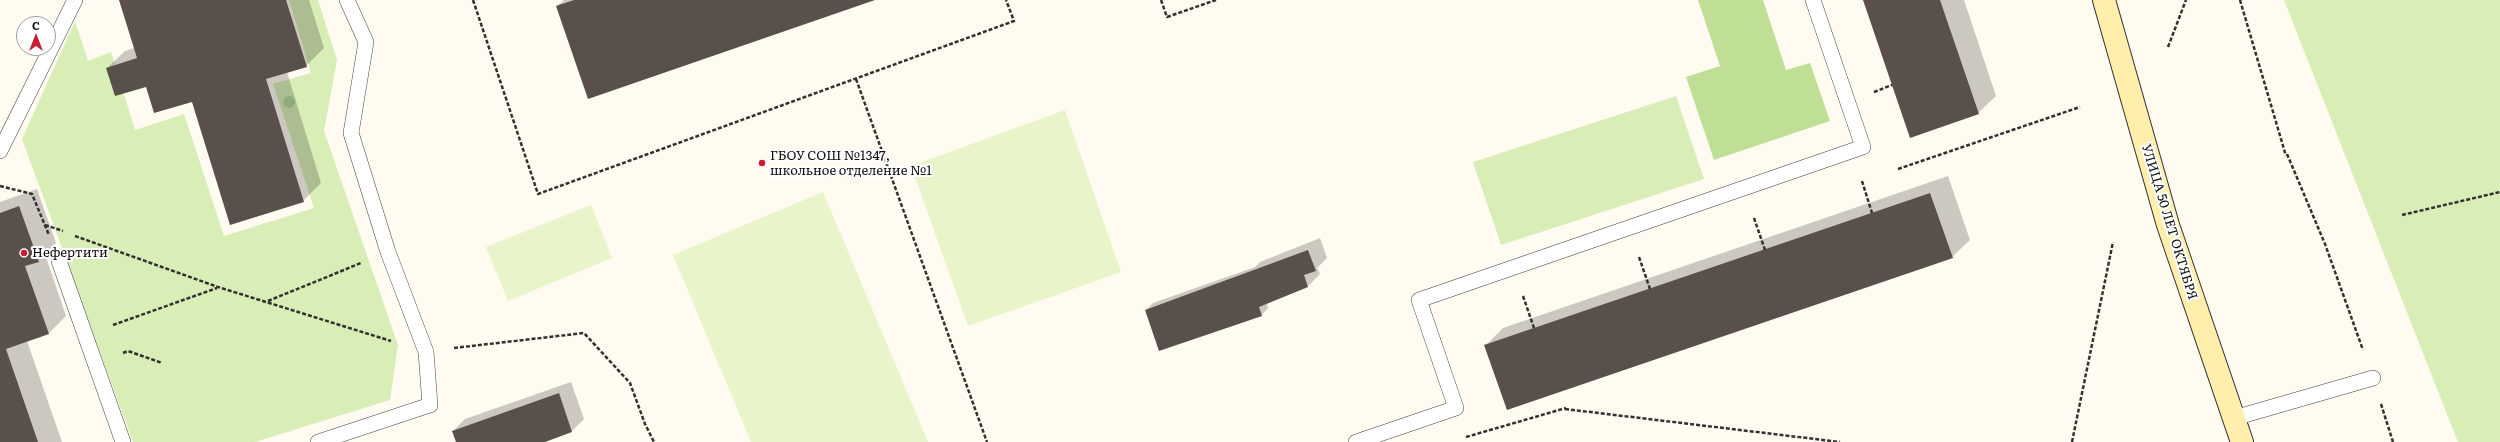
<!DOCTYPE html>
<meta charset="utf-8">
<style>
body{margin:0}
#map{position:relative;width:2500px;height:442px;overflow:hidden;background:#fffbf1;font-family:Literata,serif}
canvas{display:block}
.north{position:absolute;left:16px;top:16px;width:40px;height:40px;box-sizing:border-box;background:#fff;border:1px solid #9f9f9f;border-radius:50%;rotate:0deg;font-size:11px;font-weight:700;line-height:16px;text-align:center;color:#0f0f0f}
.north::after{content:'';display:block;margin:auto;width:14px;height:18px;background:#cb1c35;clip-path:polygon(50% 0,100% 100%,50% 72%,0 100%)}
</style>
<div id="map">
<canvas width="2500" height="442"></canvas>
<div class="north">С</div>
</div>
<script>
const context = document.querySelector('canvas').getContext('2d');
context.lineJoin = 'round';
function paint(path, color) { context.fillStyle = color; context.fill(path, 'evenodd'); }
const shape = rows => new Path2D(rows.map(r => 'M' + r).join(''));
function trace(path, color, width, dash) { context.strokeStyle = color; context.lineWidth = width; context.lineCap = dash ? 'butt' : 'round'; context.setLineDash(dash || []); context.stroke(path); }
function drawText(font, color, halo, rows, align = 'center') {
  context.font = font + ' Literata,serif'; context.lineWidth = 4; context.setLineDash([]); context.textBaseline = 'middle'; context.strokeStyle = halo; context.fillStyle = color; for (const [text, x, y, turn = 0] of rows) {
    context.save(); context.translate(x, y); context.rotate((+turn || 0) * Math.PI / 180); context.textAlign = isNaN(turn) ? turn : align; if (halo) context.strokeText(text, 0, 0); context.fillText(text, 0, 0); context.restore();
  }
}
paint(shape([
 [289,0,318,0,337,60,324,131,398,345,390,400,255,442,133,442,22,139,75,21,88,61,111,52,135,130,184,114,224,236,314,208,273,84,311,73],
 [2284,0,2500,0,2500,442,2458,442],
 [1676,96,1704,179,1501,245,1473,162]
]), '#d9edb7');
paint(shape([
 [1698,0,1763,0,1786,70,1810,63,1830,121,1714,160,1686,77,1720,66]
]), '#bedf95');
paint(shape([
 [1065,110,1121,272,968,326,911,166],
 [823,192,928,442,751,442,673,255],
 [591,205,612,258,508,301,486,247]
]), '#e9f4ca');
paint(shape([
 [120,0,309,0,324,48,306,66,287,72,321,183,303,201,193,101,147,86,107,68,125,51,134,48],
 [564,0,873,0,557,6],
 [1864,0,1964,0,1996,96,1978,113],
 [1948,176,1970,240,1952,257,1485,346,1503,328],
 [37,189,56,243,45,254,66,316,49,333,27,341,62,442,0,442,0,202],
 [1320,238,1327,258,1317,268,1320,274,1308,286,1267,303,1268,308,1262,315,1160,350,1146,310,1153,303,1255,267,1260,262],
 [571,382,584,419,572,431,542,442,457,442,453,431,465,419]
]), '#0003');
paint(shape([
 [119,0,286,0,307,67,266,79,304,202,230,225,192,102,154,113,146,87,115,96,106,68,137,58],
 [574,0,875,0,588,99,556,6],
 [1863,0,1940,0,1979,114,1910,138],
 [1930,193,1953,258,1507,410,1484,345],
 [19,206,39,262,25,266,49,334,6,349,38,442,0,442,0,213],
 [1308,250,1316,271,1304,275,1308,287,1259,307,1262,316,1159,351,1145,310],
 [559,393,572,432,545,442,456,442,452,431]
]), '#594f4b');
const lane = shape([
 [0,151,75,0],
 [59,261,123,442],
 [2234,418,2373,378],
 [318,442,430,405,426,352,388,252,351,133,366,42,347,0],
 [1356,442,1456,408,1419,300,1863,147,1813,0]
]);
const secondary = shape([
 [2104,0,2168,225,2242,442]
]);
trace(lane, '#424242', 16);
trace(secondary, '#313131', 24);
trace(shape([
 [473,0,538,194,1014,21,1006,0],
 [1161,0,1167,17,1216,0],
 [2240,0,2286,156],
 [2168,47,2186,0],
 [856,79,987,442],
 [1874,92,1892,85],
 [2287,154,2325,244,2363,350],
 [1898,169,2080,107],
 [1862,181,1872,213],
 [0,186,32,194,49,235],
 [2402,215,2500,192],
 [1754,218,1765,250],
 [45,225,63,231],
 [75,236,218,287,391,341],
 [1639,257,1650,289],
 [1523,296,1534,328],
 [268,301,361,263],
 [113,325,217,288],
 [454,348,584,333,630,383,645,424,654,442],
 [123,353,128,351,162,363],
 [2381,404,2393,442],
 [1565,409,1840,442],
 [1466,437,1566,408],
 [2072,442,2113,242]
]), '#313131', 2.5, [4, 2]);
trace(lane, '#fff', 15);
trace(secondary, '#ffeeac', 22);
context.fillStyle = '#8fad7b';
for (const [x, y] of [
 [289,102]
]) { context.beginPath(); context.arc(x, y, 6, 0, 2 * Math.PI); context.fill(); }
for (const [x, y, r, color] of [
 [762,163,4,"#cb1c35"],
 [24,253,4,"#cb1c35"]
]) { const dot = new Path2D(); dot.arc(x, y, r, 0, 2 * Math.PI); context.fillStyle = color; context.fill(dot); trace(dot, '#fff', 1.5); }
drawText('13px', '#0f0f0f', '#fff', [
 ["ГБОУ СОШ №1347,",770,156],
 ["школьное отделение №1",770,171],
 ["Нефертити",32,253]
], 'left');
drawText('13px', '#0f0f0f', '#fff', [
 ["УЛИЦА 50 ЛЕТ ОКТЯБРЯ",2169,222,73]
]);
</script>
